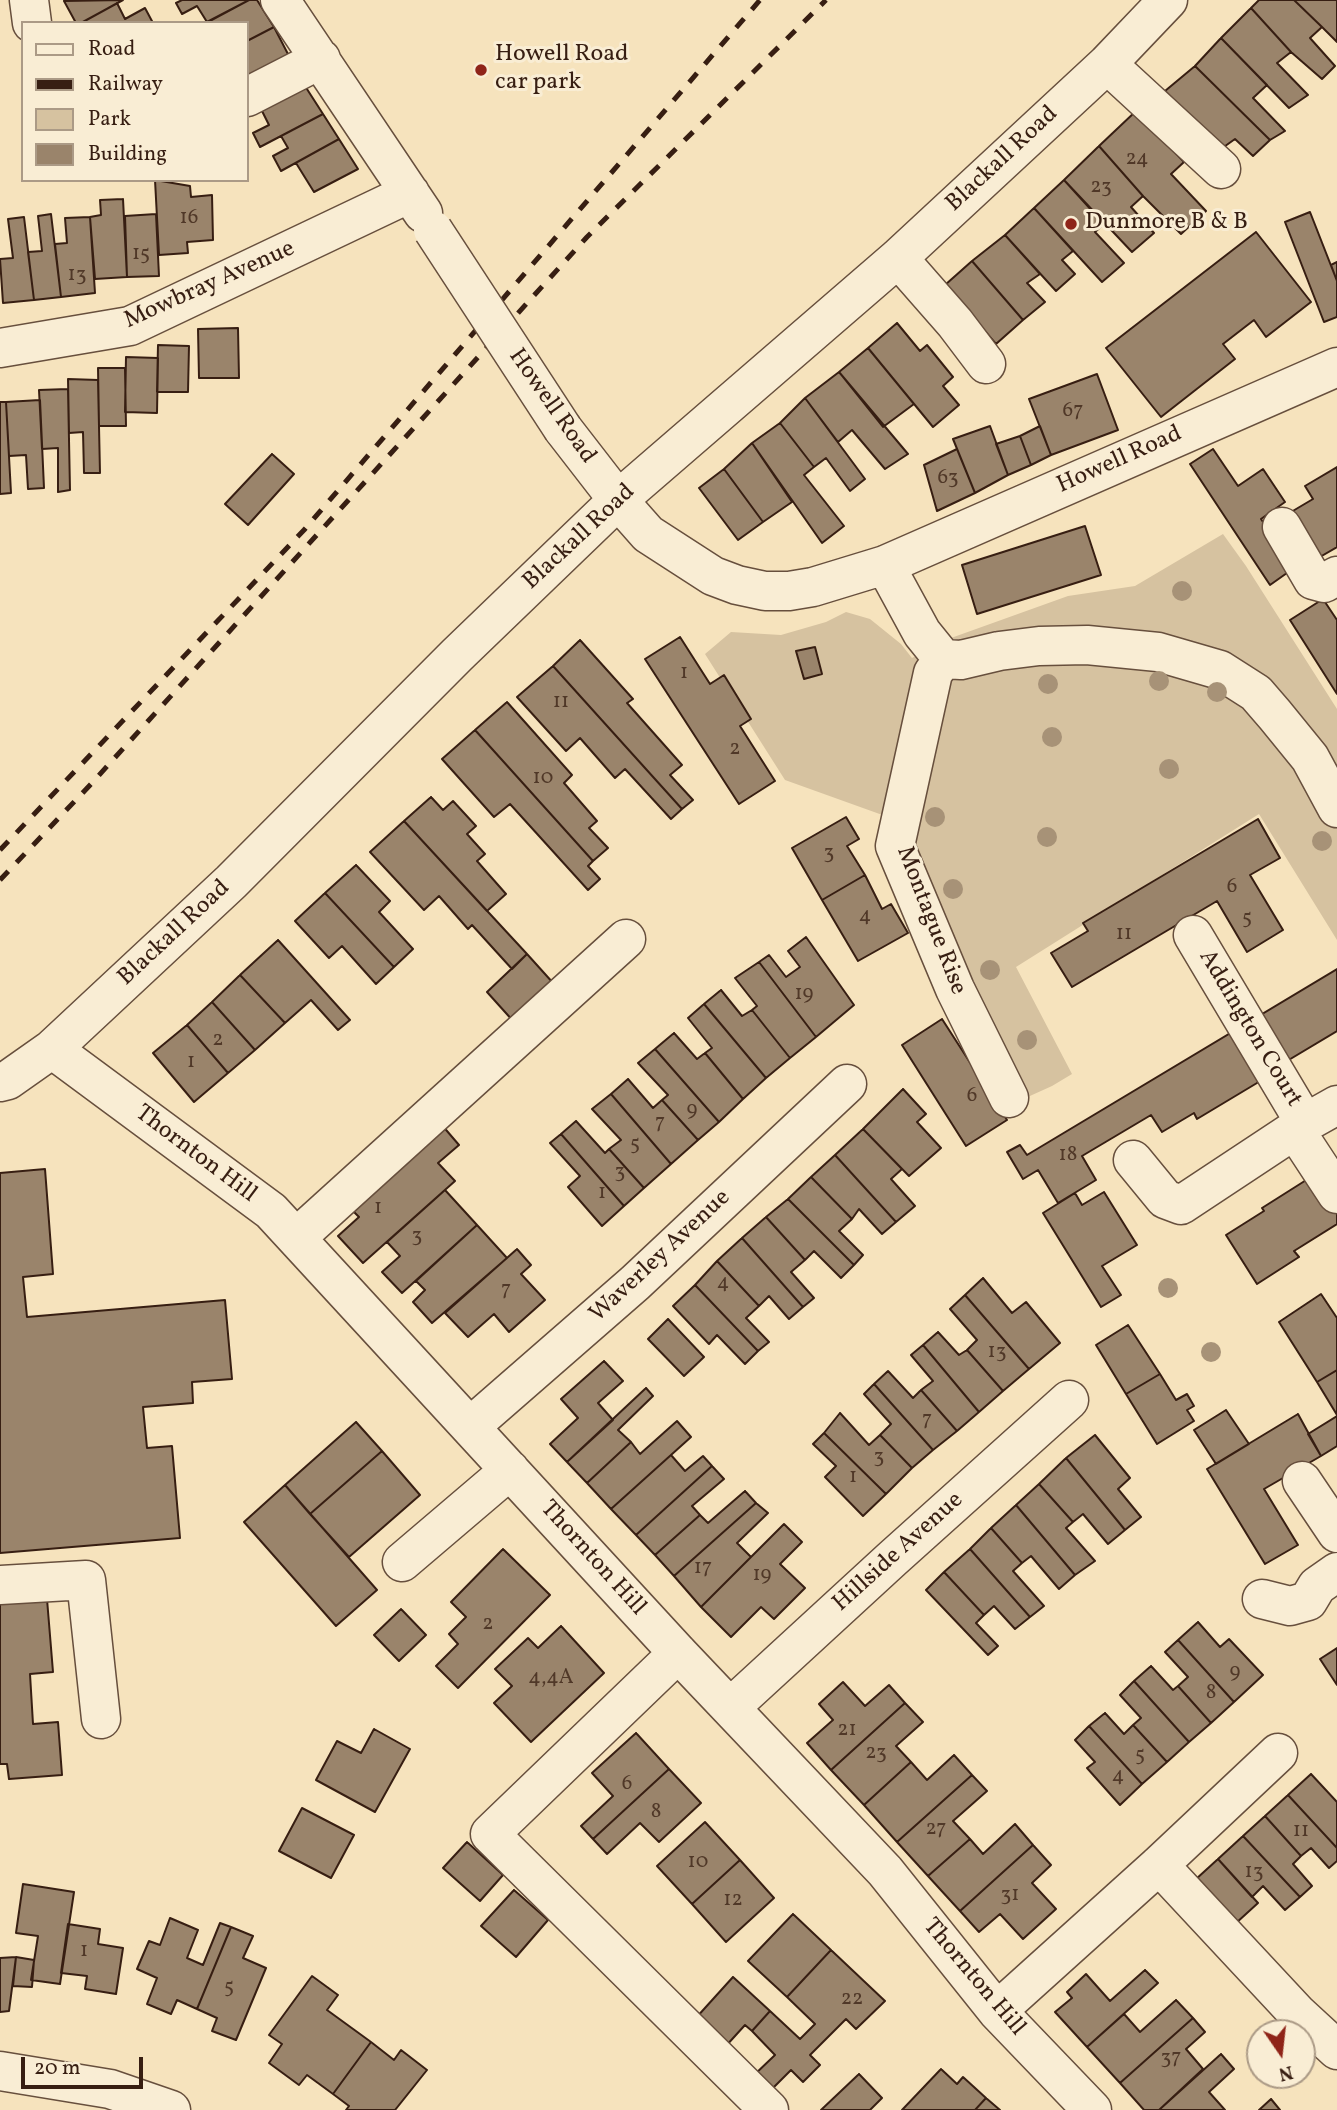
<!DOCTYPE html>
<style>
body{margin:0}
#map{position:relative;width:1337px;height:2110px;overflow:hidden;background:#f6e3bd;font-family:Vollkorn,serif}
canvas{display:block}
.legend{position:absolute;left:21px;top:21px;width:228px;height:161px;box-sizing:border-box;background:#f9edd4;border:2px solid #ab9a86;margin:0;padding:9px 12px;list-style:none;font-size:21px;color:#371e12}
.legend li{display:flex;align-items:center;gap:14px;height:35px}
.legend b{width:35px;border:2px solid #ab9a86}
.north{position:absolute;left:1246px;top:2019px;width:70px;height:70px;box-sizing:border-box;background:#f9edd4;border:2px solid #ab9a86;border-radius:50%;rotate:166deg;font-size:19px;font-weight:700;line-height:28px;text-align:center;color:#371e12}
.north::after{content:'';display:block;margin:auto;width:24px;height:32px;background:#8f2418;clip-path:polygon(50% 0,100% 100%,50% 72%,0 100%)}
.scale{position:absolute;left:21px;top:2057px;width:122px;height:32px;box-sizing:border-box;border:4px solid #371e12;border-top:0;padding-left:9px;font-size:21px;line-height:24px;white-space:nowrap;color:#371e12;-webkit-text-stroke:5px #f9edd4;paint-order:stroke}
</style>
<div id="map">
<canvas width="1337" height="2110"></canvas>
<ul class="legend">
<li><b style="height:9px;background:#f9edd4"></b>Road</li>
<li><b style="height:9px;background:#371e12"></b>Railway</li>
<li><b style="height:19px;background:#d6c2a0"></b>Park</li>
<li><b style="height:19px;background:#9a846b"></b>Building</li>
</ul>
<div class="north">N</div>
<div class="scale">20 m</div>
</div>
<script>
const context = document.querySelector('canvas').getContext('2d');
context.lineJoin = 'round';
function paint(path, color) { context.fillStyle = color; context.fill(path, 'evenodd'); }
const shape = rows => new Path2D(rows.map(r => 'M' + r).join(''));
function trace(path, color, width, dash) { context.strokeStyle = color; context.lineWidth = width; context.lineCap = dash ? 'butt' : 'round'; context.setLineDash(dash || []); context.stroke(path); }
function drawText(font, color, halo, rows, align = 'center') {
  context.font = font + ' Vollkorn,serif'; context.lineWidth = 6; context.setLineDash([]); context.textBaseline = 'middle'; context.strokeStyle = halo; context.fillStyle = color; for (const [text, x, y, turn = 0] of rows) {
    context.save(); context.translate(x, y); context.rotate((+turn || 0) * Math.PI / 180); context.textAlign = isNaN(turn) ? turn : align; if (halo) context.strokeText(text, 0, 0); context.fillText(text, 0, 0); context.restore();
  }
}
paint(shape([
 [1223,534,1246,566,1337,709,1337,940,1259,814,1016,967,1072,1074,1052,1086,1021,1100,888,817,785,780,705,654,731,632,781,635,826,622,846,612,870,619,901,644,912,658,951,638,1068,596,1135,586]
]), '#d6c2a0');
const building = shape([
 [123,0,81,23,76,23,64,1,123,0],
 [182,0,249,0,207,22,197,6,182,14,176,3,182,0],
 [249,0,257,0,274,27,247,41,247,23,206,23,249,0],
 [1259,0,1294,0,1322,27,1310,38,1335,66,1322,79,1291,52,1251,8,1259,0],
 [1294,0,1337,0,1337,42,1322,27,1294,0],
 [117,3,125,19,145,8,153,23,81,23,117,3],
 [1251,8,1291,52,1277,63,1308,95,1289,108,1221,38,1251,8],
 [274,27,290,58,247,82,247,41,274,27],
 [1221,38,1267,85,1253,98,1285,131,1270,140,1195,66,1221,38],
 [1195,66,1270,140,1253,156,1235,139,1221,149,1165,91,1195,66],
 [305,86,323,114,260,147,253,133,269,125,261,109,305,86],
 [1136,111,1184,162,1171,174,1206,211,1181,234,1143,196,1099,146,1136,111],
 [323,114,339,139,281,171,273,156,288,148,281,136,323,114],
 [339,139,358,169,314,192,296,163,339,139],
 [1099,146,1143,196,1131,207,1154,233,1132,252,1064,180,1099,146],
 [155,180,190,186,191,197,212,195,213,240,187,242,188,253,159,255,155,180],
 [1064,180,1104,224,1095,232,1124,263,1102,282,1034,208,1064,180],
 [123,199,127,277,95,279,90,217,101,215,100,200,123,199],
 [1034,208,1073,251,1062,260,1075,274,1056,291,1005,235,1034,208],
 [1310,212,1337,281,1337,317,1324,322,1285,222,1310,212],
 [51,214,61,297,34,300,28,252,42,251,38,216,51,214],
 [156,214,159,276,127,277,125,216,156,214],
 [24,217,34,300,3,303,0,259,13,258,8,219,24,217],
 [90,217,95,293,61,297,55,244,67,243,65,218,90,217],
 [1256,232,1311,302,1266,337,1254,320,1223,344,1235,359,1161,417,1106,348,1256,232],
 [1005,235,1040,274,1027,283,1045,302,1023,320,972,261,1005,235],
 [972,261,1023,320,996,344,945,285,972,261],
 [1337,262,1337,281,1331,265,1337,262],
 [897,323,920,351,927,345,953,377,943,386,959,405,933,427,868,348,897,323],
 [238,328,239,378,199,378,198,329,238,328],
 [158,345,189,346,188,392,157,392,158,345],
 [868,348,914,404,883,427,839,372,868,348],
 [126,357,158,358,157,413,125,412,126,357],
 [98,368,125,368,126,426,99,426,98,368],
 [839,372,908,454,885,469,852,430,838,442,805,398,839,372],
 [1097,374,1118,430,1051,455,1029,399,1097,374],
 [68,379,98,380,100,473,84,473,83,432,69,433,68,379],
 [68,389,70,490,58,492,58,448,42,449,39,390,68,389],
 [805,398,865,479,850,491,826,458,814,467,780,423,805,398],
 [40,400,44,488,28,489,26,455,9,456,6,402,40,400],
 [0,402,6,402,11,493,0,494,0,402],
 [780,423,814,467,804,475,844,526,822,543,752,443,780,423],
 [990,426,1008,475,975,493,953,439,990,426],
 [1040,426,1051,455,1031,465,1020,436,1040,426],
 [1020,436,1031,465,1008,475,996,444,1020,436],
 [752,443,792,502,763,522,724,469,752,443],
 [957,449,975,493,937,511,924,465,957,449],
 [1213,449,1238,486,1263,469,1285,502,1261,519,1294,568,1270,585,1190,464,1213,449],
 [272,454,294,474,248,525,225,504,272,454],
 [1337,467,1337,547,1313,561,1286,515,1313,499,1305,486,1337,467],
 [724,469,763,522,738,540,699,488,724,469],
 [1085,526,1101,575,977,614,962,565,1085,526],
 [1323,599,1337,620,1337,694,1290,620,1323,599],
 [680,637,710,684,724,675,751,719,740,726,775,781,739,804,645,659,680,637],
 [580,640,633,699,627,703,682,765,670,775,693,800,682,809,553,666,580,640],
 [815,647,822,674,804,679,796,651,815,647],
 [553,666,682,809,671,819,625,769,615,778,580,738,566,751,517,697,553,666],
 [507,702,572,775,564,783,597,821,589,828,608,848,593,861,475,730,507,702],
 [475,730,593,861,588,866,600,879,588,890,510,804,494,817,442,759,475,730],
 [431,797,443,810,453,801,476,826,467,834,485,854,477,861,506,894,487,911,404,821,431,797],
 [846,817,859,839,847,846,865,875,822,900,792,848,846,817],
 [1258,819,1280,858,1250,875,1283,930,1247,952,1217,901,1072,987,1051,953,1088,931,1083,923,1258,819],
 [404,821,527,954,512,969,472,925,468,929,439,896,424,910,370,852,404,821],
 [356,865,390,901,379,912,413,949,394,967,325,893,356,865],
 [865,875,882,909,891,904,908,933,858,961,822,900,865,875],
 [325,893,394,967,376,984,342,946,329,958,295,921,325,893],
 [806,937,854,1005,816,1037,759,962,769,955,786,977,800,967,788,951,806,937],
 [278,940,350,1020,338,1030,311,1000,285,1023,240,975,278,940],
 [527,954,554,984,514,1022,487,992,527,954],
 [759,962,816,1037,790,1058,752,1010,757,1006,735,978,759,962],
 [1337,969,1337,1031,1277,1067,1262,1080,1197,1119,1194,1113,1162,1132,1151,1115,1082,1156,1096,1180,1058,1203,1038,1170,1023,1179,1007,1152,1020,1145,1027,1155,1337,969],
 [240,975,285,1023,255,1050,212,1002,240,975],
 [721,990,742,1016,752,1010,790,1058,766,1078,704,1004,721,990],
 [212,1002,255,1050,228,1073,187,1025,212,1002],
 [704,1004,766,1078,743,1099,705,1053,712,1048,688,1018,704,1004],
 [942,1019,1007,1120,966,1146,902,1045,942,1019],
 [187,1025,228,1073,194,1102,153,1053,187,1025],
 [674,1033,697,1059,705,1053,743,1099,719,1122,655,1049,674,1033],
 [655,1049,719,1122,698,1140,662,1100,668,1095,638,1063,655,1049],
 [628,1079,653,1108,662,1100,698,1140,671,1164,611,1094,628,1079],
 [903,1089,926,1114,917,1122,941,1148,909,1176,863,1129,903,1089],
 [611,1094,671,1164,644,1188,609,1149,621,1140,592,1109,611,1094],
 [576,1121,605,1153,609,1149,644,1188,624,1206,561,1134,576,1121],
 [441,1124,459,1145,438,1163,455,1181,363,1263,338,1236,359,1217,350,1208,441,1124],
 [863,1129,902,1169,891,1179,915,1206,896,1222,835,1155,863,1129],
 [561,1134,624,1206,602,1226,568,1187,580,1176,550,1143,561,1134],
 [835,1155,896,1222,882,1234,859,1209,852,1219,811,1177,835,1155],
 [45,1169,53,1274,23,1277,27,1317,225,1300,232,1379,192,1382,193,1403,143,1407,147,1448,172,1446,180,1538,0,1553,0,1173,45,1169],
 [1337,1175,1337,1224,1294,1251,1299,1257,1257,1284,1226,1235,1264,1211,1262,1208,1311,1177,1337,1175],
 [811,1177,852,1219,839,1231,863,1255,854,1265,788,1199,811,1177],
 [445,1190,477,1225,402,1293,382,1272,400,1256,387,1242,445,1190],
 [1104,1192,1137,1245,1102,1266,1121,1295,1101,1307,1043,1213,1075,1193,1082,1205,1104,1192],
 [788,1199,854,1265,841,1278,814,1251,805,1260,766,1217,788,1199],
 [766,1217,805,1260,791,1272,814,1298,803,1307,742,1238,766,1217],
 [477,1225,507,1258,432,1323,413,1302,425,1290,416,1281,477,1225],
 [742,1238,803,1307,789,1319,769,1296,759,1306,717,1261,742,1238],
 [517,1249,531,1265,521,1274,545,1300,509,1332,494,1314,468,1337,445,1313,517,1249],
 [717,1261,759,1306,746,1318,769,1342,758,1351,695,1285,717,1261],
 [983,1278,1012,1313,1026,1302,1060,1343,1029,1369,965,1295,983,1278],
 [695,1285,758,1351,745,1364,717,1335,709,1344,673,1306,695,1285],
 [1321,1294,1337,1318,1337,1370,1317,1382,1279,1322,1321,1294],
 [965,1295,1029,1369,1003,1391,967,1350,977,1340,950,1309,965,1295],
 [668,1319,704,1357,684,1376,648,1339,668,1319],
 [1128,1325,1160,1374,1126,1394,1096,1345,1128,1325],
 [938,1332,959,1355,967,1350,1003,1391,979,1412,923,1345,938,1332],
 [923,1345,979,1412,957,1431,921,1390,933,1381,911,1355,923,1345],
 [604,1361,623,1381,598,1403,613,1420,567,1462,550,1444,578,1418,561,1399,604,1361],
 [1337,1370,1337,1415,1317,1382,1337,1370],
 [888,1371,913,1398,921,1390,957,1431,933,1450,874,1384,888,1371],
 [1160,1374,1176,1400,1187,1394,1194,1406,1187,1410,1194,1421,1157,1444,1126,1394,1160,1374],
 [874,1384,933,1450,912,1468,880,1435,891,1424,864,1394,874,1384],
 [646,1388,653,1396,618,1430,631,1442,587,1483,567,1462,646,1388],
 [1226,1410,1249,1444,1216,1464,1194,1430,1226,1410],
 [840,1413,869,1445,880,1435,912,1468,886,1494,824,1433,840,1413],
 [1298,1414,1321,1456,1264,1489,1298,1545,1265,1564,1207,1469,1298,1414],
 [1337,1416,1337,1446,1321,1456,1308,1434,1337,1416],
 [677,1421,691,1437,611,1509,587,1483,631,1442,640,1454,677,1421],
 [356,1422,382,1451,310,1514,285,1485,356,1422],
 [824,1433,886,1494,863,1516,825,1477,836,1466,813,1444,824,1433],
 [1095,1435,1130,1478,1118,1489,1141,1517,1125,1530,1066,1458,1095,1435],
 [382,1451,420,1495,349,1557,310,1514,382,1451],
 [671,1455,685,1471,703,1456,712,1466,636,1535,611,1509,671,1455],
 [1066,1458,1125,1530,1108,1544,1083,1514,1073,1522,1039,1484,1066,1458],
 [712,1466,724,1479,692,1506,700,1515,655,1555,636,1535,712,1466],
 [1039,1484,1073,1522,1066,1528,1095,1561,1075,1575,1016,1505,1039,1484],
 [285,1485,377,1590,336,1626,244,1522,285,1485],
 [745,1491,756,1503,674,1576,655,1555,700,1515,708,1523,745,1491],
 [756,1503,768,1513,737,1543,751,1557,701,1607,674,1576,756,1503],
 [1016,1505,1075,1575,1059,1589,1031,1556,1022,1563,991,1528,1016,1505],
 [784,1524,802,1542,780,1564,805,1588,774,1619,761,1607,731,1637,701,1607,784,1524],
 [991,1528,1022,1563,1013,1571,1044,1606,1030,1617,970,1549,991,1528],
 [503,1549,550,1595,458,1688,436,1666,458,1644,449,1634,466,1617,451,1602,503,1549],
 [970,1549,1030,1617,1015,1629,994,1606,984,1615,944,1572,970,1549],
 [944,1572,984,1615,976,1623,998,1646,988,1655,926,1590,944,1572],
 [47,1599,53,1672,30,1674,33,1724,58,1722,62,1775,9,1779,7,1764,0,1764,0,1603,47,1599],
 [401,1609,426,1635,399,1661,374,1635,401,1609],
 [1198,1622,1220,1647,1229,1639,1263,1675,1234,1702,1178,1640,1198,1622],
 [561,1626,604,1673,531,1742,494,1703,512,1686,495,1669,528,1638,538,1648,561,1626],
 [1178,1640,1234,1702,1211,1723,1178,1686,1188,1677,1165,1652,1178,1640],
 [1337,1648,1337,1685,1320,1659,1337,1648],
 [1151,1666,1173,1690,1178,1686,1211,1723,1189,1742,1134,1681,1151,1666],
 [1134,1681,1189,1742,1167,1762,1133,1725,1141,1718,1120,1695,1134,1681],
 [843,1682,865,1706,889,1685,905,1703,831,1770,807,1743,833,1720,819,1704,843,1682],
 [905,1703,923,1722,896,1746,911,1762,864,1805,831,1770,905,1703],
 [1105,1713,1124,1734,1133,1725,1167,1762,1142,1784,1089,1726,1105,1713],
 [1089,1726,1142,1784,1120,1805,1087,1768,1095,1762,1075,1740,1089,1726],
 [374,1729,410,1749,375,1812,316,1780,337,1741,361,1753,374,1729],
 [636,1733,669,1769,593,1839,581,1826,613,1796,592,1773,636,1733],
 [954,1755,972,1775,897,1842,864,1805,911,1762,927,1780,954,1755],
 [669,1769,701,1803,659,1842,640,1823,607,1854,593,1839,669,1769],
 [1311,1774,1337,1802,1337,1848,1288,1795,1311,1774],
 [972,1775,987,1791,953,1821,970,1839,928,1876,897,1842,972,1775],
 [1288,1795,1337,1848,1337,1861,1329,1868,1311,1848,1301,1856,1265,1816,1288,1795],
 [302,1808,354,1835,331,1878,279,1851,302,1808],
 [1265,1816,1301,1856,1293,1864,1312,1886,1300,1897,1243,1836,1265,1816],
 [705,1822,740,1860,692,1904,657,1866,705,1822],
 [1015,1824,1033,1845,960,1911,928,1876,970,1839,983,1854,1015,1824],
 [1243,1836,1300,1897,1285,1910,1263,1886,1252,1897,1218,1859,1243,1836],
 [467,1842,503,1875,480,1901,443,1868,467,1842],
 [1033,1845,1051,1865,1032,1883,1056,1909,1023,1939,1000,1914,979,1932,960,1911,1033,1845],
 [1218,1859,1258,1903,1235,1924,1195,1880,1218,1859],
 [740,1860,774,1898,726,1942,692,1904,740,1860],
 [23,1884,74,1892,60,1984,31,1980,38,1936,16,1933,23,1884],
 [514,1890,548,1920,516,1957,481,1926,514,1890],
 [793,1914,831,1950,787,1997,748,1961,793,1914],
 [170,1918,198,1930,187,1958,203,1965,220,1923,231,1927,197,2009,177,2000,171,2014,147,2004,157,1978,137,1969,149,1941,160,1945,170,1918],
 [68,1924,100,1929,98,1944,123,1948,116,1994,85,1989,87,1976,61,1973,68,1924],
 [231,1927,253,1936,243,1958,266,1968,236,2040,212,2031,217,2018,197,2009,231,1927],
 [831,1950,885,2001,856,2029,846,2019,810,2055,820,2065,803,2082,791,2070,768,2093,752,2077,775,2055,752,2031,770,2011,800,2039,815,2024,787,1997,831,1950],
 [16,1957,34,1960,32,1987,13,1986,16,1957],
 [16,1957,9,2011,0,2012,0,1958,16,1957],
 [1145,1970,1158,1983,1087,2047,1055,2012,1072,1998,1067,1992,1086,1974,1110,2001,1145,1970],
 [312,1976,338,1995,327,2010,371,2042,333,2094,307,2075,299,2085,269,2063,282,2044,269,2035,312,1976],
 [733,1977,770,2011,752,2031,745,2025,725,2047,695,2019,733,1977],
 [1176,2000,1193,2018,1120,2083,1087,2047,1124,2014,1140,2032,1176,2000],
 [1193,2018,1205,2032,1186,2049,1203,2069,1159,2110,1144,2110,1120,2083,1193,2018],
 [371,2042,394,2060,401,2050,427,2070,395,2110,346,2110,349,2106,333,2094,371,2042],
 [1221,2054,1234,2069,1209,2092,1225,2110,1159,2110,1221,2054],
 [941,2069,957,2084,963,2077,986,2098,975,2110,902,2110,941,2069],
 [859,2074,882,2098,870,2110,821,2110,859,2074],
 [986,2098,1000,2110,975,2110,986,2098],
 [1271,2099,1280,2110,1259,2110,1271,2099]
]);
paint(building, '#9a846b');
trace(building, '#371e12', 2);
const minor = shape([
 [29,0,32,23],
 [280,0,423,213],
 [1107,64,1221,169],
 [247,97,321,59],
 [898,258,955,323,986,364],
 [0,348,130,326,410,193],
 [563,429,618,500,648,534,713,576,737,585,765,591,789,591,813,587,885,565,1337,367],
 [1282,527,1313,580,1324,583,1337,576],
 [885,565,922,633,943,659,961,660,999,651,1039,646,1087,645,1158,652,1220,670,1256,693,1275,715,1310,758,1337,808],
 [943,659,933,673,895,846,955,989,1009,1098],
 [1193,935,1305,1123],
 [52,1049,271,1211,678,1653,885,1871,997,2011,1092,2110],
 [0,1082,8,1080,52,1049,231,882,457,655,618,500,898,258,1107,64,1168,0],
 [1295,1130,1337,1194],
 [1133,1160,1165,1199,1181,1205,1305,1123,1337,1105],
 [296,1238,626,939],
 [471,1426,635,1283,847,1084],
 [1302,1481,1337,1533],
 [402,1562,510,1470],
 [0,1585,86,1580,101,1719],
 [1262,1599,1290,1606,1308,1601,1317,1586,1337,1572],
 [678,1653,490,1834,769,2110],
 [731,1707,892,1559,1069,1400],
 [1159,1865,1297,2013,1337,2050],
 [997,2011,1159,1865,1278,1753],
 [0,2071,110,2089,171,2110]
]);
trace(minor, '#674f3d', 41);
trace(minor, '#f9edd4', 38);
trace(shape([
 [0,850,304,530,760,0],
 [0,880,91,784,587,237,826,0]
]), '#371e12', 5, [12, 12]);
const minorBridge = shape([
 [433,230,563,429]
]);
trace(minorBridge, '#674f3d', 41, []);
trace(minorBridge, '#f9edd4', 38);
context.fillStyle = '#a79277';
for (const [x, y] of [
 [1182,591],
 [1159,681],
 [1048,684],
 [1217,692],
 [1052,737],
 [1169,769],
 [935,817],
 [1047,837],
 [1322,841],
 [953,889],
 [990,970],
 [1027,1040],
 [1168,1288],
 [1211,1352]
]) { context.beginPath(); context.arc(x, y, 10, 0, 2 * Math.PI); context.fill(); }
for (const [x, y, r, color] of [
 [481,70,7,"#8f2418"],
 [1071,224,7,"#8f2418"]
]) { const dot = new Path2D(); dot.arc(x, y, r, 0, 2 * Math.PI); context.fillStyle = color; context.fill(dot); trace(dot, '#f9edd4', 2.5); }
drawText('21px', '#503828', null, [
 ["24",1137,160],
 ["23",1101,188],
 ["16",189,219],
 ["15",141,255],
 ["13",77,276],
 ["67",1073,412],
 ["63",948,479],
 ["1",684,674],
 ["11",561,703],
 ["2",735,750],
 ["10",543,779],
 ["3",829,854],
 ["6",1232,888],
 ["4",865,917],
 ["5",1247,919],
 ["11",1124,935],
 ["19",804,995],
 ["2",218,1041],
 ["1",191,1063],
 ["6",972,1097],
 ["9",692,1111],
 ["7",660,1124],
 ["5",635,1145],
 ["18",1068,1156],
 ["3",620,1173],
 ["1",602,1194],
 ["1",378,1209],
 ["3",417,1237],
 ["4",723,1284],
 ["7",506,1291],
 ["13",997,1353],
 ["7",927,1421],
 ["3",879,1458],
 ["1",853,1478],
 ["17",703,1569],
 ["19",762,1576],
 ["2",488,1625],
 ["9",1235,1673],
 ["4,4A",551,1679],
 ["8",1211,1694],
 ["21",847,1731],
 ["23",876,1754],
 ["5",1140,1756],
 ["4",1118,1777],
 ["6",627,1785],
 ["8",656,1813],
 ["27",936,1830],
 ["11",1301,1832],
 ["10",698,1863],
 ["13",1254,1873],
 ["31",1010,1896],
 ["12",733,1901],
 ["1",84,1952],
 ["5",229,1988],
 ["22",852,2000],
 ["37",1171,2059]
]);
drawText('24px', '#371e12', '#f9edd4', [
 ["Howell Road",495,56],
 ["car park",495,84],
 ["Dunmore B & B",1085,224]
], 'left');
drawText('24px', '#371e12', '#f9edd4', [
 ["Blackall Road",1003,160,-43],
 ["Mowbray Avenue",210,286,-24],
 ["Howell Road",551,407,55],
 ["Howell Road",1120,461,-24],
 ["Blackall Road",580,538,-43],
 ["Montague Rise",930,921,69],
 ["Blackall Road",175,934,-43],
 ["Addington Court",1249,1029,59],
 ["Thornton Hill",195,1155,37],
 ["Waverley Avenue",661,1257,-43],
 ["Hillside Avenue",899,1553,-42],
 ["Thornton Hill",592,1559,48],
 ["Thornton Hill",973,1978,50]
]);
</script>
